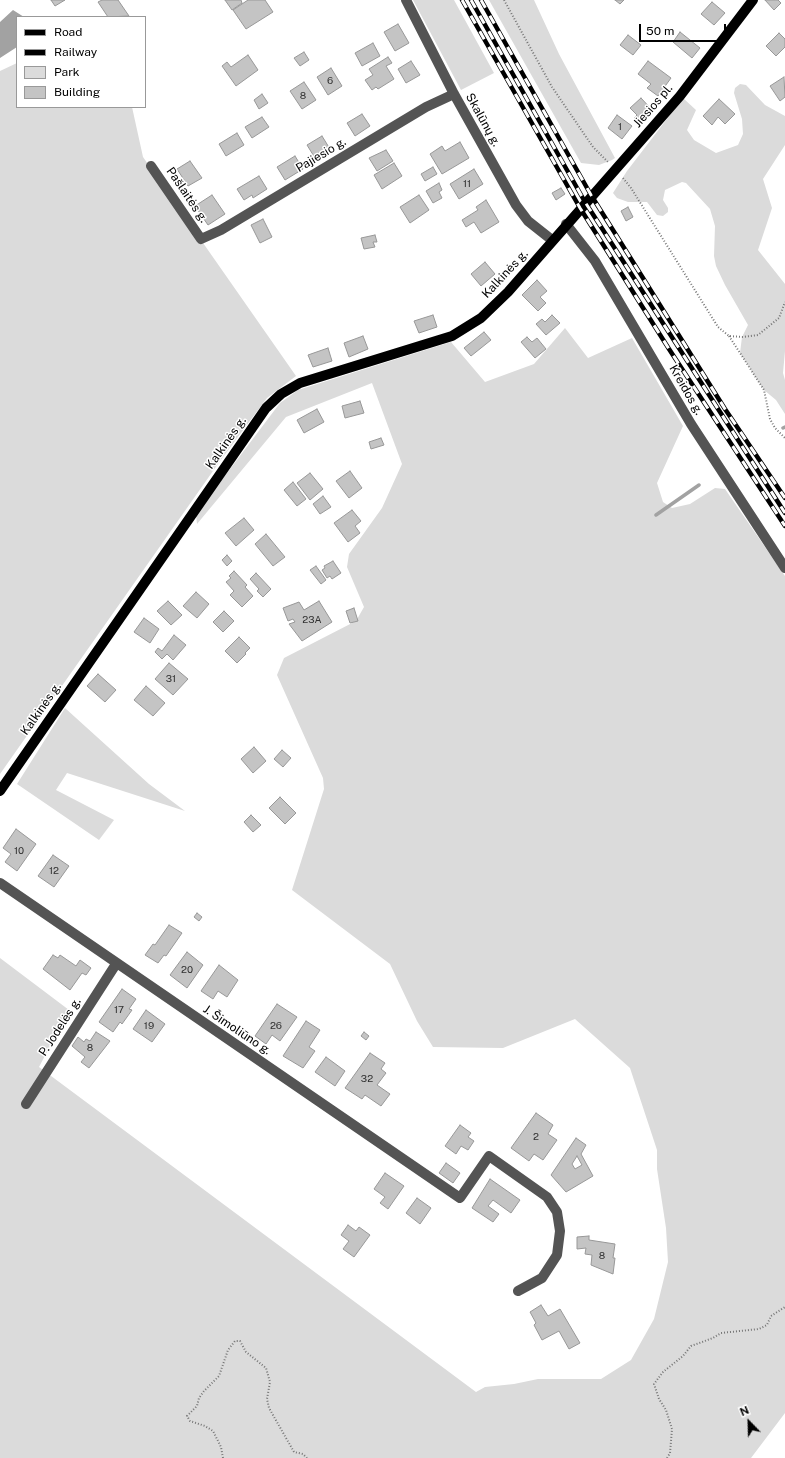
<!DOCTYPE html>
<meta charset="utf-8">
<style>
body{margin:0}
#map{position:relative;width:785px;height:1458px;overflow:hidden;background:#fff;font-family:"Public Sans",sans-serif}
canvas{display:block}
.legend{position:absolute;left:16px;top:16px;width:130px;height:92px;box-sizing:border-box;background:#fff;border:1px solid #999;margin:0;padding:5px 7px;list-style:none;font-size:12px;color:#000}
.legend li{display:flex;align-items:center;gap:8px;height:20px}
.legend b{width:20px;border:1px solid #999}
.north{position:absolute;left:729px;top:1402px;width:40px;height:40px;-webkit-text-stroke:3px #fff;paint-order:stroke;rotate:337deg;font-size:11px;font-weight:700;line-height:16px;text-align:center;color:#000}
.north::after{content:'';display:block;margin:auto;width:14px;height:18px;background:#000;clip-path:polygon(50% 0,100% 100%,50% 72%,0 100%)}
.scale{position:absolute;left:639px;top:24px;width:87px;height:18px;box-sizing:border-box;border:2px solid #000;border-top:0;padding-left:5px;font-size:12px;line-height:14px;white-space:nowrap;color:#000;-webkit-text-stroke:3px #fff;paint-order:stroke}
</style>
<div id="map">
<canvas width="785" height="1458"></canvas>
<ul class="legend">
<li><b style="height:5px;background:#000"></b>Road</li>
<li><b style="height:5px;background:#000"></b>Railway</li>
<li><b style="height:11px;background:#dbdbdb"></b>Park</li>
<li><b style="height:11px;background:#c4c4c4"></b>Building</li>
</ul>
<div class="north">N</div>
<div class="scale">50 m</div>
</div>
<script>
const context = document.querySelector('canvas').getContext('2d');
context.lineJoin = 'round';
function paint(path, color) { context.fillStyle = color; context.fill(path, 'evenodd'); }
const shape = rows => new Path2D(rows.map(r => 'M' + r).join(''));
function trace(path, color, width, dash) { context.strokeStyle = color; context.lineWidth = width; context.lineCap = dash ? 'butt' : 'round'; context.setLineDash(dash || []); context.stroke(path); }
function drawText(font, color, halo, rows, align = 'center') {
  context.font = font + ' "Public Sans",sans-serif'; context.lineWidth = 3; context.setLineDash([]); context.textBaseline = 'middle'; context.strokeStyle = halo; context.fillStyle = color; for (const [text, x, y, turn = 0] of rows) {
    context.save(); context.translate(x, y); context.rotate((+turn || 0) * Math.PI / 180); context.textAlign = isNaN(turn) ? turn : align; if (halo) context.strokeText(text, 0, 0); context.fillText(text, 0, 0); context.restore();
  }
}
paint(shape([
 [413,0,454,0,494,73,461,90],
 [489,0,534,0,559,54,615,158,612,160,599,165,581,163],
 [17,63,17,107,132,107,143,157,296,376,267,398,220,461,0,774,0,71],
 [740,84,746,85,765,105,785,116,785,145,763,179,772,208,758,250,785,284,785,351,783,373,785,380,785,414,776,400,764,390,740,353,742,337,748,325,725,285,716,266,714,256,715,226,710,209,686,183,682,182,665,190,663,200,668,208,668,212,663,216,657,215,647,202,628,202,617,198,613,193,627,171,683,98,696,110,687,130,694,140,716,153,738,145,743,134,742,119,734,93,735,88],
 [565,328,588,358,632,338,683,426,657,483,663,502,672,508,690,504,715,488,725,489,785,576,785,1413,751,1458,0,1458,0,958,69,1010,39,1067,476,1392,485,1387,514,1384,538,1379,601,1379,631,1360,654,1319,668,1262,666,1228,657,1169,657,1150,630,1068,575,1019,503,1048,433,1047,417,1021,390,964,292,890,324,789,323,778,277,675,284,658,356,621,364,607,347,567,349,554,382,508,402,464,372,383,286,417,197,524,196,514,280,403,298,390,451,342,485,382,534,364],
 [65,708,149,784,185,811,67,773,56,790,114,820,99,840,17,784]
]), '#dbdbdb');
paint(shape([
 [13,10,24,17,17,17,17,47,0,58,0,22]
]), '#a2a2a2');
trace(shape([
 [783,428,785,427],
 [656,515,699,485]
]), '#a2a2a2', 3.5);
const building = shape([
 [51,0,65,0,55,6,51,0],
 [102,0,118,0,129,16,108,17,98,2,102,0],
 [225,0,241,0,242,3,232,10,225,0],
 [248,0,265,0,273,12,246,29,233,10,248,0],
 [615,0,624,0,620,4,615,0],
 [765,0,778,0,781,3,774,10,765,0],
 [712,2,725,13,714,25,701,14,712,2],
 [398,24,409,43,395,51,384,32,398,24],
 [680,32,700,48,692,58,673,42,680,32],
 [779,33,785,39,785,47,776,56,766,46,779,33],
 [628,35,641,45,633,55,620,45,628,35],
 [373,43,380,56,362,66,355,53,373,43],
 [304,52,309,60,300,66,294,58,304,52],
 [248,55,258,70,236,86,222,66,227,62,231,67,248,55],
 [388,57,392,63,386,66,394,79,378,89,376,87,372,90,365,80,373,75,369,69,388,57],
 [411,61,420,75,406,83,398,69,411,61],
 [648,61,671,78,658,96,647,88,651,84,638,74,648,61],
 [331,68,342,86,328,95,317,77,331,68],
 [784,77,785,97,780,101,770,86,784,77],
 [304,82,316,100,302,109,290,91,304,82],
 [262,94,268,103,259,109,254,100,262,94],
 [641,98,653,111,639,123,634,118,637,115,630,108,641,98],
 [719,99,735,114,725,124,718,117,712,125,703,116,719,99],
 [362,114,370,126,355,136,347,123,362,114],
 [617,115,632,126,622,139,608,128,617,115],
 [262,117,269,127,252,138,245,127,262,117],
 [237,133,244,145,226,156,219,144,237,133],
 [322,136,330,149,315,158,307,145,322,136],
 [460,142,469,158,442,174,430,154,442,146,445,151,460,142],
 [386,150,393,161,377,171,369,158,386,150],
 [295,156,303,169,285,180,277,167,295,156],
 [190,161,202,178,188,186,177,169,190,161],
 [394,163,402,176,382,189,374,175,394,163],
 [433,167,437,174,425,181,421,174,433,167],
 [474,169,483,184,459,199,450,184,474,169],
 [259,176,267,189,253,198,252,195,244,200,237,189,259,176],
 [439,183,442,190,439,192,442,198,433,203,426,191,439,183],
 [561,188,565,194,556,200,552,193,561,188],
 [212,195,225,214,208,225,195,206,212,195],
 [419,195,429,210,410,223,400,207,419,195],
 [486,200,499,222,481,233,474,222,466,227,462,220,478,210,476,207,486,200],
 [628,207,633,217,626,221,621,211,628,207],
 [263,219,272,237,260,243,251,225,263,219],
 [375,235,377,242,373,242,375,247,364,249,361,238,375,235],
 [485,262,495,274,481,286,471,274,485,262],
 [537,280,547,291,540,297,546,303,538,311,522,295,537,280],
 [433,315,437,327,419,333,414,321,433,315],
 [552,315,560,323,546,335,536,324,542,319,545,322,552,315],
 [484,332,491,340,471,356,464,348,484,332],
 [363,336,368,349,349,357,344,343,363,336],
 [527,337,532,342,537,338,546,349,535,358,521,342,527,337],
 [328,348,332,361,313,367,308,355,328,348],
 [360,401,364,413,345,418,342,406,360,401],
 [317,409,324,422,304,433,297,420,317,409],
 [381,438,384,445,371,449,369,442,381,438],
 [350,471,362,488,349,498,336,481,350,471],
 [310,473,323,489,310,500,297,483,310,473],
 [293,482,306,499,297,506,284,490,293,482],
 [323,496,331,507,320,514,313,504,323,496],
 [352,510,361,521,355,526,360,533,348,542,334,523,352,510],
 [244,518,254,530,236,546,225,533,244,518],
 [266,534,285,557,273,566,255,544,266,534],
 [227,555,232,561,227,566,222,560,227,555],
 [333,561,341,573,332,579,330,576,327,578,322,570,325,568,324,566,333,561],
 [316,566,326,580,321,584,310,570,316,566],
 [234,571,247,585,245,587,253,596,242,607,230,595,234,591,226,582,231,578,229,576,234,571],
 [256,573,271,589,263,597,257,591,259,589,250,579,256,573],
 [196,592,209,604,197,618,183,606,196,592],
 [168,601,182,615,171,625,157,611,168,601],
 [319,601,332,622,302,641,289,624,295,622,293,619,288,621,283,608,299,602,304,610,319,601],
 [354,608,358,621,350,623,346,611,354,608],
 [224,611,234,621,223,632,213,622,224,611],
 [144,618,159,629,150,643,134,632,144,618],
 [174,635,186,645,173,660,167,654,162,659,155,652,158,648,162,651,174,635],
 [239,637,250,648,245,653,246,654,237,663,225,651,239,637],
 [169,663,188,679,173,695,155,679,169,663],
 [98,674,116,690,105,702,87,686,98,674],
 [146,686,165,703,153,716,134,700,146,686],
 [254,747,266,761,253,773,241,759,254,747],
 [282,750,291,758,283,767,274,759,282,750],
 [280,797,296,813,285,824,269,808,280,797],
 [251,815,261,825,253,832,244,822,251,815],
 [16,829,36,844,17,871,5,862,11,854,3,848,16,829],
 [53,855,69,866,54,887,38,876,53,855],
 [197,913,202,917,199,921,194,917,197,913],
 [169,925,182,933,166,956,164,955,158,963,145,955,153,944,155,945,169,925],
 [187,952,203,965,187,988,170,975,187,952],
 [53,955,58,958,60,955,76,966,80,960,91,968,86,975,82,973,70,990,43,969,53,955],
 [219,965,238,980,227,997,218,991,213,999,201,991,219,965],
 [122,989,136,999,129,1009,132,1010,122,1024,120,1022,113,1032,99,1022,122,989],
 [277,1004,297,1017,280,1041,272,1035,266,1044,255,1036,277,1004],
 [146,1010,165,1024,152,1042,133,1029,146,1010],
 [306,1021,320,1030,309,1047,315,1051,303,1068,283,1056,306,1021],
 [96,1032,110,1041,89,1068,81,1062,85,1057,72,1046,78,1037,84,1042,86,1039,90,1041,96,1032],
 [364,1032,369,1036,366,1040,361,1036,364,1032],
 [370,1053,385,1063,381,1069,386,1073,377,1085,390,1094,381,1106,365,1095,362,1099,345,1088,370,1053],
 [326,1057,345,1071,335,1086,315,1072,326,1057],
 [536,1113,553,1125,548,1134,557,1140,543,1160,534,1154,529,1161,511,1148,536,1113],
 [460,1125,471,1133,468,1137,474,1141,468,1150,461,1146,456,1154,445,1146,460,1125],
 [576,1138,586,1145,581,1154,593,1176,566,1192,551,1175,576,1138],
 [577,1156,582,1165,575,1169,572,1164,577,1156],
 [446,1163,460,1173,453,1183,439,1173,446,1163],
 [385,1173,404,1186,388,1209,380,1203,385,1197,374,1189,385,1173],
 [490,1179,520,1200,511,1213,493,1200,488,1206,499,1214,493,1222,472,1208,490,1179],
 [417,1198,431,1208,420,1224,406,1213,417,1198],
 [348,1225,356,1231,359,1227,370,1235,354,1257,343,1249,349,1241,341,1235,348,1225],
 [589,1236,589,1240,615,1244,613,1258,615,1258,613,1274,591,1265,592,1255,585,1254,586,1248,577,1249,577,1237,589,1236],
 [541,1305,548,1316,560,1309,580,1343,569,1349,559,1331,542,1340,534,1325,536,1323,530,1312,541,1305]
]);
paint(building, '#c4c4c4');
trace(building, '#989898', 1);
trace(shape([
 [504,0,552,87,593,147,609,163],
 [623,178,631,188,718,327,729,336,742,337,758,335,779,318,785,302],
 [729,336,764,390,770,419,775,428,785,438],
 [223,1458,221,1447,213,1431,205,1426,190,1421,187,1416,197,1406,199,1398,204,1391,219,1376,228,1350,235,1341,240,1341,246,1352,266,1368,270,1382,267,1399,269,1408,294,1452,303,1454,307,1458],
 [667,1458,670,1453,672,1429,666,1410,659,1399,654,1384,663,1372,683,1356,691,1346,713,1338,721,1333,759,1329,767,1325,771,1316,785,1307]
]), '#767676', 2, [1, 2]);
trace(shape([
 [406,0,454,94,516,205,528,221,552,240],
 [151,166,201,239,221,230,426,107,454,94],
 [566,224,595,261,691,424,785,568],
 [0,883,460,1198,489,1156,547,1197,557,1212,560,1231,557,1255,542,1278,518,1291],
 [26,1104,116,964]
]), '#545454', 10);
trace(shape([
 [0,791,266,408,281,394,300,383,452,336,481,318,508,292,680,96,753,0]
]), '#000', 10);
const rail = shape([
 [462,0,580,208,669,349,785,526],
 [471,0,585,202,785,513],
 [481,0,591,195,725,409,785,498]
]);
trace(rail, '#000', 4.5);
trace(rail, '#fff', 3, [9]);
drawText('10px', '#313131', null, [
 ["6",330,81],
 ["8",303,96],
 ["1",620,127],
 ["11",467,184],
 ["23A",312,620],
 ["31",171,679],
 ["10",19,851],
 ["12",54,871],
 ["20",187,970],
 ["17",119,1010],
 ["19",149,1026],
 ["26",276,1026],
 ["8",90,1048],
 ["32",367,1079],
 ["2",536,1137],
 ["8",602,1256]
]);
drawText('12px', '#000', '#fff', [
 ["Jiesios pl.",653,106,-49],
 ["Skalūnų g.",483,120,61],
 ["Pajiesio g.",321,155,-31],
 ["Pašlaitės g.",187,195,56],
 ["Kalkinės g.",505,274,-47],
 ["Kreidos g.",686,390,60],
 ["Kalkinės g.",226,443,-55],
 ["Kalkinės g.",41,709,-55],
 ["P. Jodelės g.",60,1027,-57],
 ["J. Šimoliūno g.",237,1030,34]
]);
</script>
